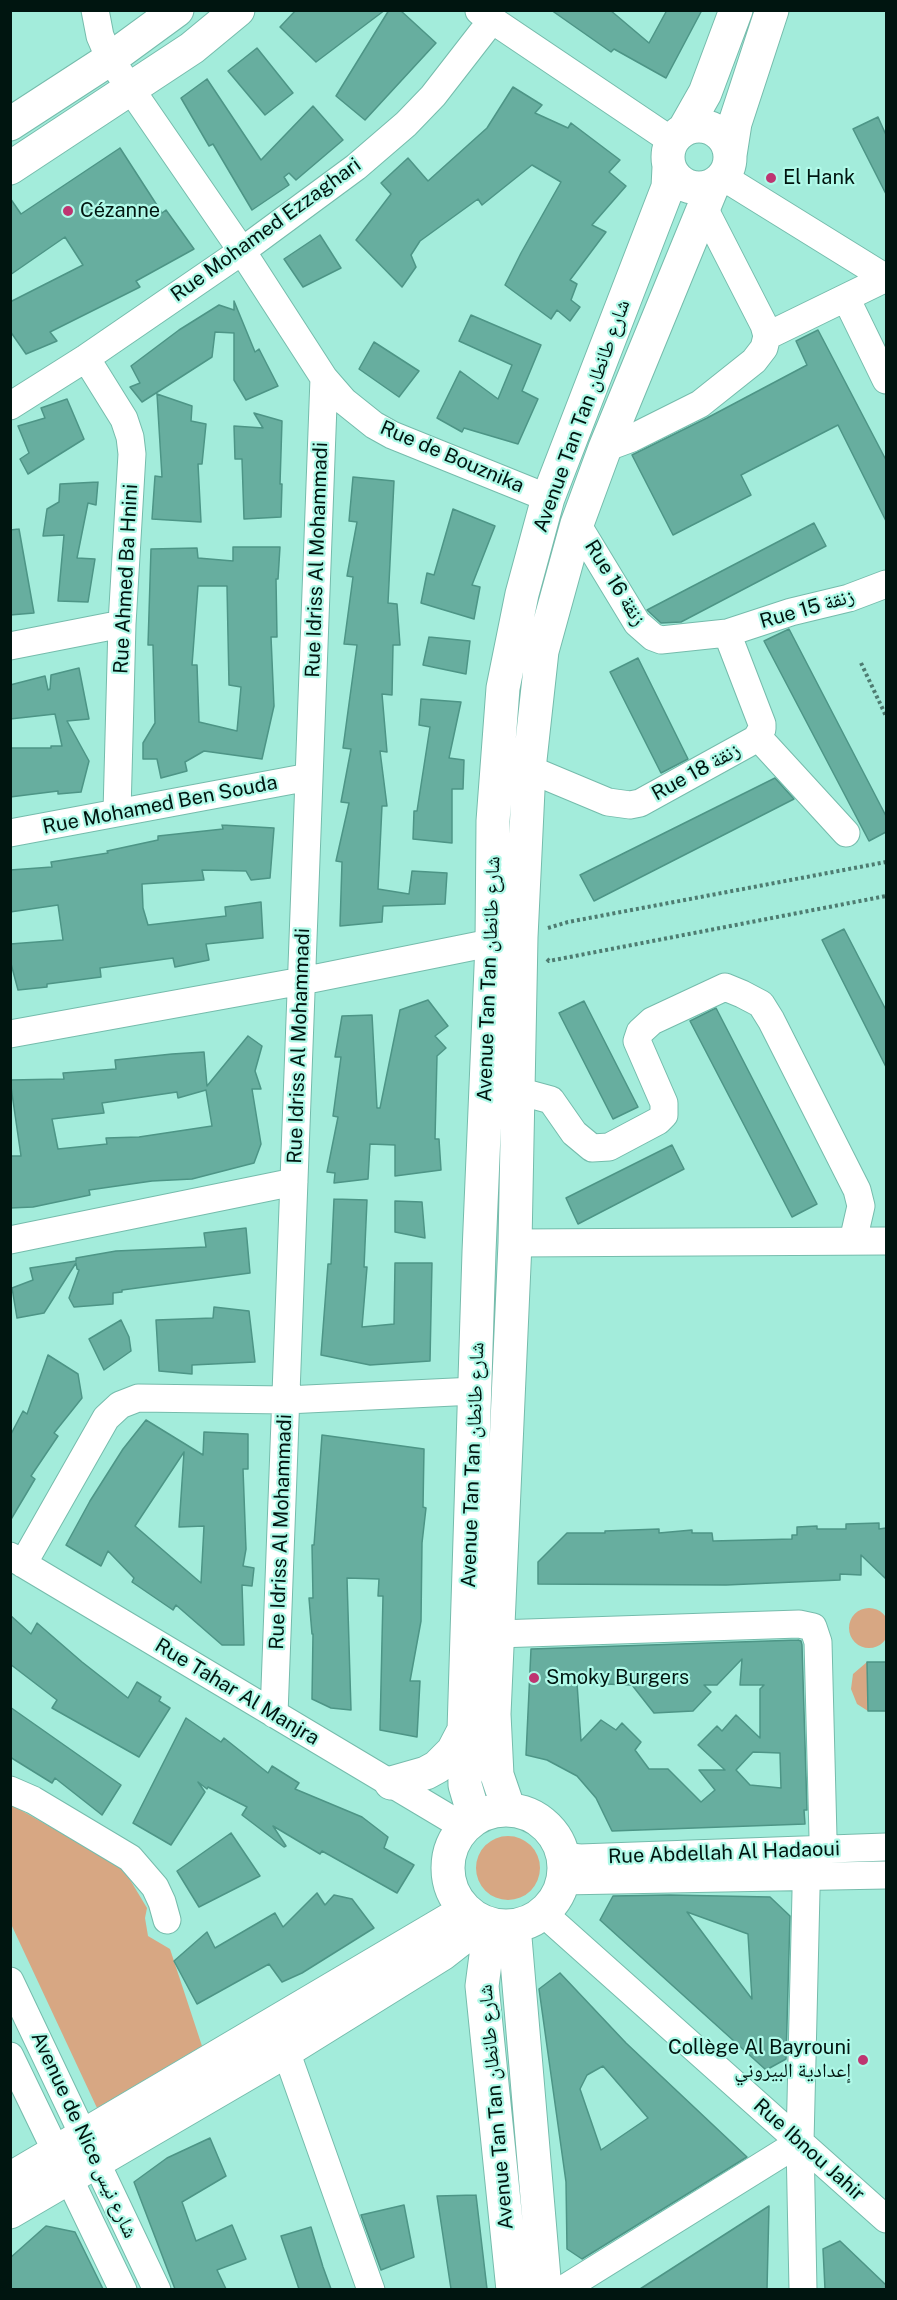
<!DOCTYPE html>
<meta charset="utf-8">
<style>
body{margin:0}
#map{position:relative;width:897px;height:2300px;overflow:hidden;background:#a3ecdb;font-family:"Public Sans",sans-serif}
canvas{display:block}
.frame{position:absolute;inset:0;border:12px solid #001510;pointer-events:none}
</style>
<div id="map">
<canvas width="897" height="2300"></canvas>
<div class="frame"></div>
</div>
<script>
const context = document.querySelector('canvas').getContext('2d');
context.lineJoin = 'round';
function paint(path, color) { context.fillStyle = color; context.fill(path, 'evenodd'); }
const shape = rows => new Path2D(rows.map(r => 'M' + r).join(''));
function trace(path, color, width, dash) { context.strokeStyle = color; context.lineWidth = width; context.lineCap = dash ? 'butt' : 'round'; context.setLineDash(dash || []); context.stroke(path); }
function drawText(font, color, halo, rows, align = 'center') {
  context.font = font + ' "Public Sans","Noto Naskh Arabic",sans-serif'; context.lineWidth = 4.5; context.setLineDash([]); context.textBaseline = 'middle'; context.strokeStyle = halo; context.fillStyle = color; for (const [text, x, y, turn = 0] of rows) {
    context.save(); context.translate(x, y); context.rotate((+turn || 0) * Math.PI / 180); context.textAlign = isNaN(turn) ? turn : align; if (halo) context.strokeText(text, 0, 0); context.fillText(text, 0, 0); context.restore();
  }
}
paint(shape([
 '849 1628a20 20 0 1 1 40 0a20 20 0 1 1-40 0Z',
 [867,1662,868,1711,857,1704,851,1689,853,1674],
 [10,1804,123,1868,147,1908,145,1918,148,1936,170,1949,202,2046,97,2108,11,1924],
 '476 1868a32 32 0 1 1 64 0a32 32 0 1 1-64 0Z'
]), '#d7a783');
const building = shape([
 [296,10,385,10,316,62,280,27,296,10],
 [389,10,400,10,436,43,365,120,336,96,389,10],
 [551,10,610,10,649,43,667,10,702,10,666,78,614,49,611,52,551,10],
 [257,48,293,93,265,115,228,71,257,48],
 [207,79,261,160,313,106,343,140,296,180,289,173,284,177,289,185,252,210,213,144,209,146,181,98,207,79],
 [513,87,542,105,535,113,568,128,571,123,620,160,609,172,626,186,592,225,606,232,570,280,577,284,571,300,580,307,570,321,557,310,551,319,505,285,521,253,561,182,532,165,482,205,478,199,420,241,411,255,416,267,402,287,356,240,391,194,381,183,408,158,428,181,487,128,513,87],
 [878,117,886,135,886,194,853,129,878,117],
 [120,148,162,213,166,210,194,249,136,281,140,287,50,332,57,341,26,354,10,331,10,302,83,265,65,237,10,275,10,198,21,214,120,148],
 [320,235,341,268,303,287,284,259,320,235],
 [234,301,255,352,259,349,278,386,246,400,234,380,234,333,215,332,212,357,142,402,130,387,140,383,131,366,179,330,219,305,234,310,234,301],
 [471,315,541,345,522,391,538,399,518,444,464,428,462,432,437,418,460,371,498,399,512,365,459,341,471,315],
 [818,330,886,460,886,521,838,425,741,475,751,495,673,535,632,455,707,418,807,365,796,341,818,330],
 [374,342,419,371,399,397,359,369,374,342],
 [157,394,192,406,191,421,206,424,202,464,198,464,201,522,152,519,155,476,162,477,157,394],
 [67,399,84,439,28,474,20,459,29,453,18,426,45,418,41,408,67,399],
 [254,413,282,421,280,484,282,484,281,517,244,519,242,459,235,459,234,426,263,428,254,413],
 [353,477,394,481,388,603,397,604,400,645,393,645,392,695,382,694,387,752,380,751,387,806,382,806,378,889,409,894,412,871,447,873,445,904,383,906,382,922,340,926,342,862,336,861,349,803,341,802,351,749,343,748,357,645,344,644,353,577,347,576,357,522,349,521,353,477],
 [98,482,96,505,88,503,77,558,95,559,88,602,58,601,64,535,43,536,47,509,59,502,60,484,98,482],
 [453,509,495,526,472,585,480,587,474,619,421,603,427,573,434,575,453,509],
 [814,523,826,546,681,622,661,623,647,610,814,523],
 [19,529,34,613,10,615,10,530,19,529],
 [233,547,280,547,278,579,276,579,277,637,271,637,274,706,262,759,204,751,185,762,187,771,161,778,157,759,143,759,143,743,155,723,153,645,148,645,151,549,197,548,198,558,233,561,233,547],
 [198,586,227,586,229,685,241,687,237,731,199,722,197,665,192,665,198,586],
 [789,629,886,816,886,832,869,841,764,641,789,629],
 [429,637,470,641,466,674,423,665,429,637],
 [638,658,688,759,661,773,610,672,638,658],
 [79,668,89,719,67,721,89,761,81,792,58,794,58,791,10,797,10,748,51,748,51,746,62,746,55,714,10,719,10,685,45,676,48,690,50,689,51,675,79,668],
 [421,699,461,702,449,758,464,760,463,789,452,789,452,843,413,839,414,811,417,811,430,727,419,725,421,699],
 [775,778,794,799,594,901,580,875,775,778],
 [222,825,274,828,270,878,251,880,246,871,202,870,204,880,142,884,143,908,148,925,226,916,225,907,261,902,263,938,206,944,209,960,175,967,173,958,100,968,101,977,47,984,47,987,18,990,10,960,10,944,63,940,58,905,10,912,10,870,52,867,51,862,108,853,107,851,158,840,158,836,223,829,222,825],
 [844,929,886,1010,886,1067,822,940,844,929],
 [428,1000,448,1026,435,1036,446,1048,437,1056,435,1139,439,1139,441,1170,395,1176,395,1145,370,1144,368,1179,334,1183,335,1173,327,1172,338,1117,333,1116,341,1057,335,1057,342,1016,372,1015,377,1108,380,1108,400,1010,428,1000],
 [584,1001,638,1107,613,1119,559,1013,584,1001],
 [716,1008,817,1204,792,1217,690,1021,716,1008],
 [248,1036,262,1046,255,1071,261,1089,252,1089,261,1144,254,1163,192,1179,152,1181,89,1190,90,1195,33,1207,10,1208,10,1156,21,1156,10,1080,64,1079,63,1073,116,1069,115,1060,172,1054,204,1052,207,1086,248,1036],
 [206,1090,212,1126,139,1137,106,1138,107,1144,58,1149,52,1119,104,1113,102,1103,177,1092,178,1098,206,1090],
 [672,1145,684,1169,578,1224,566,1198,672,1145],
 [334,1199,367,1200,364,1267,367,1267,362,1327,394,1324,395,1263,432,1263,430,1361,370,1365,321,1355,328,1264,331,1264,334,1199],
 [395,1201,422,1202,425,1238,395,1232,395,1201],
 [246,1228,250,1273,122,1290,122,1292,113,1293,113,1304,74,1307,69,1298,79,1270,77,1269,76,1263,44,1313,17,1318,12,1288,33,1280,30,1268,76,1261,76,1258,116,1251,206,1247,204,1233,246,1228],
 [214,1307,249,1311,255,1362,192,1365,192,1374,159,1371,156,1320,213,1318,214,1307],
 [121,1320,129,1337,131,1351,104,1370,89,1339,121,1320],
 [48,1355,78,1374,82,1398,54,1433,58,1436,31,1476,35,1479,10,1521,10,1436,23,1411,27,1414,48,1355],
 [146,1420,203,1455,204,1432,248,1434,248,1469,243,1469,246,1549,243,1566,254,1568,252,1586,242,1585,244,1645,222,1645,176,1605,173,1610,132,1582,134,1578,108,1551,101,1566,66,1545,90,1501,123,1449,146,1420],
 [184,1452,179,1527,204,1526,201,1583,135,1526,184,1452],
 [322,1435,424,1449,423,1507,426,1508,422,1543,421,1621,410,1681,420,1681,417,1737,380,1730,383,1596,378,1596,379,1579,347,1578,351,1710,331,1708,312,1699,313,1634,312,1634,309,1598,313,1598,312,1545,314,1545,322,1435],
 [879,1523,879,1529,886,1528,886,1579,861,1555,861,1575,840,1574,840,1580,726,1585,538,1584,538,1562,567,1533,605,1533,605,1531,659,1529,659,1533,692,1530,692,1533,712,1533,713,1541,792,1539,792,1535,797,1535,797,1527,817,1526,817,1529,846,1529,846,1524,879,1523],
 [10,1615,31,1634,37,1623,82,1662,128,1698,137,1682,161,1697,159,1701,170,1708,139,1757,52,1708,57,1700,10,1664,10,1615],
 [798,1640,801,1641,802,1645,807,1810,804,1810,805,1824,612,1831,596,1798,577,1776,547,1760,526,1755,531,1649,798,1640],
 [742,1659,740,1685,764,1685,760,1689,760,1738,736,1715,722,1731,717,1726,698,1745,725,1770,699,1770,715,1790,701,1802,668,1769,649,1769,635,1750,641,1742,622,1723,616,1730,601,1720,581,1741,577,1683,632,1685,654,1713,693,1711,711,1692,704,1685,717,1685,742,1659],
 [753,1752,780,1753,781,1788,750,1785,736,1770,753,1752],
 [867,1662,886,1662,886,1711,868,1711,867,1662],
 [10,1707,121,1785,102,1815,55,1778,52,1783,10,1757,10,1707],
 [186,1718,221,1742,224,1738,268,1773,272,1766,299,1783,295,1789,362,1817,388,1837,384,1848,414,1865,397,1893,322,1851,320,1854,273,1826,286,1846,284,1847,242,1815,247,1807,208,1787,207,1789,198,1782,205,1792,171,1845,133,1823,186,1718],
 [231,1833,260,1876,199,1907,177,1871,231,1833],
 [317,1893,325,1905,334,1895,352,1899,374,1928,302,1973,282,1982,269,1964,197,2004,174,1961,207,1932,215,1948,275,1913,283,1927,317,1893],
 [670,1895,770,1897,790,1916,786,2059,766,2070,600,1920,613,1896,670,1895],
 [687,1912,748,1934,752,1999,687,1912],
 [560,1973,626,2043,747,2157,582,2259,567,2249,566,2182,539,1989,560,1973],
 [603,2066,648,2118,601,2150,580,2089,587,2075,603,2066],
 [210,2138,226,2176,182,2202,196,2241,232,2225,246,2259,217,2270,226,2289,175,2289,134,2182,167,2158,210,2138],
 [476,2195,487,2289,451,2289,437,2196,476,2195],
 [404,2205,414,2257,381,2270,361,2215,404,2205],
 [769,2206,767,2289,640,2289,769,2206],
 [46,2226,75,2232,103,2289,10,2289,10,2258,46,2226],
 [311,2227,323,2267,331,2289,299,2289,281,2236,311,2227],
 [840,2241,886,2285,886,2289,825,2289,823,2249,840,2241]
]);
paint(building, '#67ae9f');
trace(building, '#4d9586', 1.5);
const minor = shape([
 [95,10,100,36,110,59,242,251,324,378,344,401,374,425,392,435,548,498],
 [479,11,672,141],
 [723,177,886,278],
 [846,298,886,380],
 [767,336,886,278],
 [86,358,124,419,130,437,132,454,122,624,117,812],
 [10,406,86,358,242,251,356,167,406,124,433,96,492,20],
 [605,448,632,438,700,404,754,361,764,348,767,336,764,325,703,206],
 [577,524,637,623,653,637,661,640,727,633,791,612,849,598,886,584],
 [10,646,122,624],
 [758,737,846,833],
 [529,769,608,802,630,805,640,803,756,739,762,729,762,724,727,633],
 [10,833,309,777],
 [10,1034,302,981,510,939],
 [518,1091,551,1100,574,1133,592,1148,609,1147,658,1121,664,1115,664,1103,637,1041,640,1032,652,1021,725,987,742,994,761,1004,771,1020,857,1190,861,1206,853,1241],
 [10,1240,294,1182],
 [515,1243,886,1241],
 [10,1556,464,1827],
 [23,1564,106,1418,120,1405,138,1398,286,1400,475,1391],
 [497,1634,799,1624,813,1627,818,1642,824,1876],
 [274,1714,324,378],
 [10,1790,33,1800,130,1858,155,1887,162,1902,167,1920],
 [562,1856,580,1858,886,1847],
 [562,1881,886,1875],
 [543,1913,886,2219],
 [10,1981,157,2290],
 [286,2051,371,2290],
 [10,2056,123,2290],
 [562,2290,800,2142],
 [803,2290,800,2142,807,1850]
]);
const major = shape([
 [10,124,110,59,177,10],
 '668 157a31 31 0 1 1 62 0a31 31 0 1 1-62 0Z',
 [684,130,705,93,736,10],
 [730,155,735,123,772,10],
 [10,168,192,48,238,10],
 [391,1783,426,1773,437,1767,453,1751,464,1730],
 '448 1868a58 58 0 1 1 116 0a58 58 0 1 1-116 0Z',
 [509,1810,497,1775,494,1714,515,1243,521,937,529,769,542,651,577,524,605,448,713,185],
 [475,1819,465,1785,464,1730,479,1252,492,944,493,821,503,688,522,594,548,498,668,187,669,167],
 [490,1925,482,1986,513,2290],
 [514,1926,545,2290],
 [10,2179,466,1910],
 [10,2212,286,2051,442,1954,483,1922]
]);
trace(minor, '#75bcac', 29);
trace(major, '#75bcac', 35);
trace(shape([
 [861,663,886,716],
 [548,928,568,922,886,862],
 [547,959,549,961,886,896]
]), '#4e7c71', 4, [3, 3]);
trace(minor, '#fff', 27);
trace(major, '#fff', 33);
for (const [x, y, r, color] of [
 [771,178,6,"#be3571"],
 [68,211,6,"#be3571"],
 [534,1678,6,"#be3571"],
 [863,2060,6,"#be3571"]
]) { const dot = new Path2D(); dot.arc(x, y, r, 0, 2 * Math.PI); context.fillStyle = color; context.fill(dot); trace(dot, '#b0f9e8', 2); }
drawText('20px', '#001510', '#b0f9e8', [
 ["El Hank",783,178],
 ["Cézanne",80,211],
 ["Smoky Burgers",546,1678],
 ["Collège Al Bayrouni",851,2048,"right"],
 ["إعدادية البيروني",851,2071,"right"]
], 'left');
drawText('20px', '#001510', '#b0f9e8', [
 ["Rue Mohamed Ezzaghari",266,230,-36],
 ["Avenue Tan Tan شارع طانطان",582,416,-70],
 ["Rue de Bouznika",452,457,23],
 ["Rue Idriss Al Mohammadi",317,560,-88],
 ["Rue Ahmed Ba Hnini",126,579,-87],
 ["Rue 16 زنقة",615,583,58],
 ["Rue 15 زنقة",807,609,-16],
 ["Rue 18 زنقة",696,772,-29],
 ["Rue Mohamed Ben Souda",160,805,-11],
 ["Avenue Tan Tan شارع طانطان",489,979,-88],
 ["Rue Idriss Al Mohammadi",299,1046,-88],
 ["Avenue Tan Tan شارع طانطان",473,1465,-88],
 ["Rue Idriss Al Mohammadi",281,1532,-88],
 ["Rue Tahar Al Manjra",237,1692,31],
 ["Rue Abdellah Al Hadaoui",724,1853,-2],
 ["Avenue Tan Tan شارع طانطان",496,2107,-95],
 ["Avenue de Nice شارع نيس",84,2135,65],
 ["Rue Ibnou Jahir",809,2150,42]
]);
</script>
